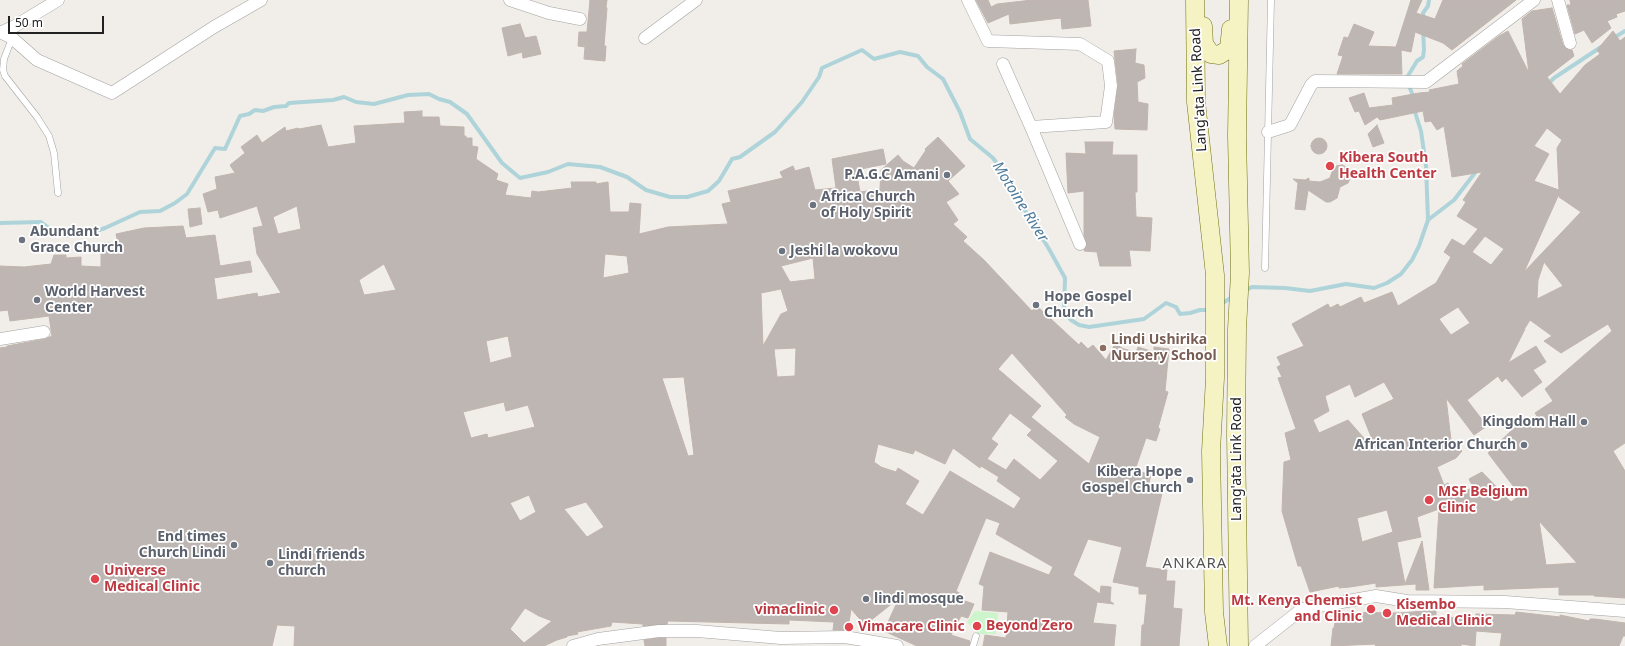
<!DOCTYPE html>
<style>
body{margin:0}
#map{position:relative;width:1625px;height:646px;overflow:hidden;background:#f1eee9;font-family:"Noto Sans",sans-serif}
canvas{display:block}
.scale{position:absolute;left:8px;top:16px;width:96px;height:18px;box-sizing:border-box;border:2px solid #212121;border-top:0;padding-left:5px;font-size:12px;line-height:14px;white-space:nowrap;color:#212121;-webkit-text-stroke:3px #fff;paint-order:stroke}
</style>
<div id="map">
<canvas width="1625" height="646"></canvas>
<div class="scale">50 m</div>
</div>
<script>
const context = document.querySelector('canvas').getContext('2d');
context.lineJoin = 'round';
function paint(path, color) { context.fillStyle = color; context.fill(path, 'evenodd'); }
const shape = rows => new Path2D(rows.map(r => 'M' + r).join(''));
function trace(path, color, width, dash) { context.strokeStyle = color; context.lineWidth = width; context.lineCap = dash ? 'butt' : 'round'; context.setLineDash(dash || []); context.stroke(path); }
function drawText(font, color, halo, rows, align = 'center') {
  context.font = font + ' "Noto Sans",sans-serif'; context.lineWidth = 3.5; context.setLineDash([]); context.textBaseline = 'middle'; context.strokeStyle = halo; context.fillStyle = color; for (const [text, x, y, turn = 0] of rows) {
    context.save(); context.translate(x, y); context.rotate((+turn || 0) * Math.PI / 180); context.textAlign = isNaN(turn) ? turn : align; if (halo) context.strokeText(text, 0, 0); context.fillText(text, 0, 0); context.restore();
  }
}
paint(shape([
 [975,611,998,613,996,634,978,634,967,622]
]), '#ccf5cc');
trace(shape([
 [1424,20,1423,13,1428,6,1429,0],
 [1612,39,1625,31],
 [1547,85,1554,78,1601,47],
 [1414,98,1406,79,1417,61,1423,57,1424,50,1423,30],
 [1428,220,1454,200,1478,169],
 [0,223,41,222,54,232,65,236,75,234,80,229,90,233,105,228,140,212,160,211,175,203,187,194,215,148,225,149,240,116,249,114,255,110,263,111,274,107,286,106,289,103,333,100,344,97,356,102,374,104,408,95,429,94,439,99,450,102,467,114,502,163,520,178,548,172,568,164,600,167,627,177,646,190,670,197,687,197,708,191,719,181,732,159,740,157,775,132,802,102,819,77,822,68,862,50,874,59,900,52,918,56,927,67,943,79,960,112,970,139,993,158,1007,178,1018,199,1049,249,1065,278,1064,311,1071,320,1079,325,1089,327,1144,319,1166,303,1176,307,1180,314,1190,313,1200,310,1210,310],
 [1244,291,1252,287,1285,288,1310,291,1346,284,1374,288,1387,283,1401,274,1412,260,1419,246,1428,220,1426,166,1421,131,1414,109],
 [1221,304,1234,296]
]), '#aed4da', 4);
const building = shape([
 [590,0,607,0,606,7,607,8,604,46,606,46,605,61,584,59,585,47,578,46,579,32,587,32,590,0],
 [976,0,988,0,991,7,997,4,1032,0,1088,0,1091,26,1062,29,1061,18,1010,24,1009,14,988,23,976,0],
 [1411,0,1422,0,1416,13,1435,19,1443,0,1516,0,1452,50,1443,43,1415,32,1411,52,1401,50,1402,74,1337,74,1343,56,1338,55,1344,37,1348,38,1354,24,1374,32,1368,46,1396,47,1411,0],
 [1570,0,1625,0,1625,11,1616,14,1617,17,1607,21,1611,28,1592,43,1584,30,1575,34,1567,5,1571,5,1570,0],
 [1552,8,1563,45,1568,50,1572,50,1574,56,1547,77,1560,94,1585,65,1600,54,1597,50,1613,31,1620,41,1625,37,1625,443,1613,451,1625,471,1625,598,1594,596,1594,595,1559,595,1559,587,1484,590,1484,585,1434,588,1439,509,1417,517,1421,537,1397,542,1405,584,1422,541,1429,590,1416,590,1416,584,1376,587,1376,583,1350,587,1339,588,1339,586,1310,592,1301,566,1298,566,1282,511,1284,462,1291,460,1285,433,1296,429,1278,378,1282,377,1277,367,1281,365,1277,357,1304,346,1292,324,1328,304,1330,308,1338,304,1340,307,1361,297,1364,303,1392,292,1398,306,1436,283,1451,257,1444,252,1452,239,1464,246,1478,229,1457,216,1466,202,1463,200,1482,172,1452,177,1444,126,1437,130,1431,121,1425,122,1423,111,1380,120,1377,117,1365,125,1359,111,1355,112,1349,98,1364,93,1369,108,1393,105,1392,98,1419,93,1430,92,1429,90,1459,84,1457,71,1463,66,1462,64,1499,36,1508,31,1529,73,1522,19,1532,11,1552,8],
 [1547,128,1562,140,1557,148,1559,190,1534,181,1549,154,1534,146,1547,128],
 [1559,194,1559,197,1581,212,1524,272,1559,194],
 [1485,236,1504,249,1491,265,1472,252,1485,236],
 [1544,262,1563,286,1537,299,1538,280,1544,262],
 [1458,307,1470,323,1451,335,1439,319,1458,307],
 [1530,320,1552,336,1544,341,1561,353,1608,324,1612,331,1545,389,1553,401,1535,413,1537,416,1513,429,1488,453,1520,495,1511,502,1482,472,1469,479,1473,487,1454,497,1448,483,1444,485,1437,467,1456,458,1462,451,1451,440,1446,398,1474,435,1487,426,1467,400,1498,376,1502,382,1506,378,1522,397,1542,382,1533,370,1546,362,1536,346,1508,363,1525,329,1524,327,1525,328,1530,320],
 [1384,382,1394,399,1362,414,1378,454,1348,420,1319,433,1313,420,1329,411,1325,396,1350,384,1355,397,1384,382],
 [1387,510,1393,532,1362,542,1357,518,1387,510],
 [1539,521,1577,563,1546,565,1539,521],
 [520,24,525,38,536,36,541,54,523,58,522,52,508,56,502,28,520,24],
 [1136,49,1135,63,1144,65,1145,78,1137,82,1138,102,1148,104,1147,130,1115,129,1114,116,1118,85,1114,51,1136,49],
 [422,111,422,117,439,117,440,126,464,127,464,136,466,136,466,138,472,138,472,146,478,147,476,159,498,174,496,180,508,184,505,195,531,198,532,191,538,192,572,188,571,182,596,182,596,184,608,182,610,212,629,212,630,203,641,204,639,234,668,227,728,224,722,204,731,202,728,191,783,178,780,172,793,166,795,171,809,167,815,190,836,188,832,159,883,149,886,164,856,170,860,192,880,189,881,170,898,155,903,161,914,168,926,150,925,149,938,137,965,166,948,181,959,194,946,202,958,220,953,224,967,237,963,241,984,260,1032,311,1037,306,1079,345,1081,342,1088,349,1093,345,1106,360,1115,344,1124,349,1136,352,1138,347,1154,352,1154,347,1169,349,1165,391,1168,392,1158,428,1160,429,1156,441,1146,438,1135,470,1151,475,1148,486,1163,489,1145,567,1167,570,1166,581,1175,581,1173,608,1182,609,1179,646,1141,646,1142,625,1144,625,1147,594,1139,594,1139,587,1113,582,1122,547,1088,539,1073,575,1100,594,1101,586,1111,587,1110,601,1114,604,1097,602,1093,623,1116,625,1114,646,983,646,985,635,1006,638,1008,612,982,610,984,586,979,584,990,552,1049,575,1053,567,996,534,1000,523,986,518,956,591,961,594,959,599,974,604,968,618,961,616,951,635,970,641,969,646,917,646,884,631,899,598,865,625,851,609,848,630,833,630,834,622,789,620,789,624,668,621,667,624,643,626,643,624,612,622,611,626,577,632,578,634,567,636,567,637,557,640,544,646,294,646,295,626,277,625,272,646,0,646,0,348,7,347,7,346,45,339,52,336,49,316,10,321,8,310,0,311,0,266,24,267,51,264,54,255,66,255,66,258,81,257,81,266,101,267,101,243,118,243,116,234,144,228,183,226,186,238,215,235,220,266,250,261,252,272,214,278,217,300,257,293,258,297,281,293,257,254,253,228,263,226,257,206,220,218,218,210,208,212,203,194,217,189,215,177,235,173,230,165,245,153,241,147,257,135,262,143,285,127,286,131,298,128,299,129,321,125,328,147,356,143,354,126,405,123,404,112,422,111],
 [297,206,301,229,278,234,273,217,297,206],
 [605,254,627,256,629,273,603,278,605,254],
 [813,258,815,279,790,282,781,266,813,258],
 [384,264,396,290,364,295,359,280,384,264],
 [781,289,788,311,781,314,763,346,761,293,781,289],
 [508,336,512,357,490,363,486,341,508,336],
 [796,348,795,376,777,377,774,349,796,348],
 [1012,353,1067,415,1065,417,1074,424,1100,437,1089,464,1031,417,1041,406,998,369,1012,353],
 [684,377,694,455,688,456,662,378,684,377],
 [504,402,506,411,528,405,535,427,488,438,487,434,471,438,463,412,504,402],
 [1010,413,1032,430,1027,435,1058,461,1040,480,1014,459,1006,470,987,459,998,444,991,439,1010,413],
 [878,444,913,454,915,450,945,464,953,448,980,468,981,466,999,477,997,481,1021,498,1014,509,950,471,923,515,905,504,919,481,898,468,896,472,881,467,874,462,878,444],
 [529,495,536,512,520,521,510,503,529,495],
 [586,502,604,527,587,537,564,509,586,502],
 [525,608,539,616,552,621,524,643,510,629,525,608],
 [1377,125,1384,143,1373,147,1368,134,1377,125],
 '1311 146a8 8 0 1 1 16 0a8 8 0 1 1-16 0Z',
 [1085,142,1113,142,1112,155,1137,155,1137,192,1135,192,1136,217,1152,218,1150,251,1129,250,1131,266,1100,266,1097,252,1084,251,1087,245,1084,235,1084,191,1068,193,1066,153,1086,154,1085,142],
 [1342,165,1349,168,1352,174,1351,177,1348,183,1340,187,1337,198,1330,202,1326,202,1308,190,1305,210,1295,209,1298,183,1293,179,1305,180,1309,178,1309,181,1320,182,1330,178,1333,169,1336,166,1342,165],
 [200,208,202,224,190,227,188,209,200,208],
 [1436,610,1436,617,1475,618,1476,614,1515,615,1516,612,1560,617,1560,615,1589,621,1590,619,1595,619,1625,623,1625,636,1623,636,1619,646,1500,646,1502,633,1476,631,1475,646,1461,644,1461,646,1375,646,1376,644,1331,646,1333,628,1334,628,1337,612,1400,613,1436,610],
 [659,638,666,638,666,646,645,646,644,640,659,638]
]);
paint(building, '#beb6b2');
trace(building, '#c1b4ad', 1);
const lane = shape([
 [12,38,4,59,3,70,5,76,37,117,49,136,54,153,58,193],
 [1265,268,1271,0],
 [973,646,976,636]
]);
const street = shape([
 [510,0,549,13,580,19],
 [968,0,988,41,1080,44,1108,61,1111,86,1106,122,1031,127,1003,64],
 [1558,0,1570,43],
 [0,32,12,38,37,60,112,93,214,27,261,0],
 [2,32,15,26,58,0],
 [645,38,696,0],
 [1031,127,1080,244],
 [1268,132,1290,125,1311,85,1315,81,1426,82,1534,0],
 [0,339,44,332],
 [573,646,598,639,659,631,697,631,781,638,845,637,897,646],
 [1255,646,1302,609,1376,596,1407,601,1505,602,1625,611]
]);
const secondary = shape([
 [1195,0,1196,102,1215,275,1215,378,1211,451,1214,612,1218,646],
 [1239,0,1237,136,1240,273,1237,329,1236,434,1239,646],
 [1203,26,1204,44,1211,54,1219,55,1229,49,1231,29]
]);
trace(lane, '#a2a2a2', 7);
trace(street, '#a2a2a2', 13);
trace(secondary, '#6f710f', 19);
trace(lane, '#fff', 6);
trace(street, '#fff', 12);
trace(secondary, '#f5f3c3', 18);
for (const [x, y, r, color] of [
 [1330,166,5,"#e0444e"],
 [947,175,4,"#6b7280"],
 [813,205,4,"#6b7280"],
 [22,240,4,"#6b7280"],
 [782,251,4,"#6b7280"],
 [37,300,4,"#6b7280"],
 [1036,305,4,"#6b7280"],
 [1103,348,4,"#8d6e63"],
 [1584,422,4,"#6b7280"],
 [1524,445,4,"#6b7280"],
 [1190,480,4,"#6b7280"],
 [1429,500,5,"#e0444e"],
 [234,545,4,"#6b7280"],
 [270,563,4,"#6b7280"],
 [95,579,5,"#e0444e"],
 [866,599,4,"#6b7280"],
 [1371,609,5,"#e0444e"],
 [834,610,5,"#e0444e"],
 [1387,613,5,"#e0444e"],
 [977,626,5,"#e0444e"],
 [849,627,5,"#e0444e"]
]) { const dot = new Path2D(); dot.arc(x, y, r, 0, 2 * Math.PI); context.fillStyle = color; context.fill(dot); trace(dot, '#fff', 1.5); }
drawText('14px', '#212121', '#fff', [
 ["Lang'ata Link Road",1199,90,-93],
 ["Lang'ata Link Road",1237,459,-90]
]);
drawText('bold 14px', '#be3a42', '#fff', [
 ["Kibera South",1339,158],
 ["Health Center",1339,174],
 ["MSF Belgium",1438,492],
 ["Clinic",1438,508],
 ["Universe",104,571],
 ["Medical Clinic",104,587],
 ["Mt. Kenya Chemist",1362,601,"right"],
 ["and Clinic",1362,617,"right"],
 ["Kisembo",1396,605],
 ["Medical Clinic",1396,621],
 ["vimaclinic",825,610,"right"],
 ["Beyond Zero",986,626],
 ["Vimacare Clinic",858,627]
], 'left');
drawText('bold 14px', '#5b616d', '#fff', [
 ["P.A.G.C Amani",939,175,"right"],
 ["Africa Church",821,197],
 ["of Holy Spirit",821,213],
 ["Abundant",30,232],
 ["Grace Church",30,248],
 ["Jeshi la wokovu",790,251],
 ["World Harvest",45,292],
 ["Center",45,308],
 ["Hope Gospel",1044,297],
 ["Church",1044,313],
 ["Kingdom Hall",1576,422,"right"],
 ["African Interior Church",1516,445,"right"],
 ["Kibera Hope",1182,472,"right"],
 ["Gospel Church",1182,488,"right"],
 ["End times",226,537,"right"],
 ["Church Lindi",226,553,"right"],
 ["Lindi friends",278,555],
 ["church",278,571],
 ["lindi mosque",874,599]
], 'left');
drawText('bold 14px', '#785e54', '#fff', [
 ["Lindi Ushirika",1111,340],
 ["Nursery School",1111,356]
], 'left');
drawText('italic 15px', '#4e7b9b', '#fff', [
 ["Motoine River",1020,202,58]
]);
context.letterSpacing = '1px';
drawText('15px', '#545454', '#fff', [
 ["ANKARA",1195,564]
]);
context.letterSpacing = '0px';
</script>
